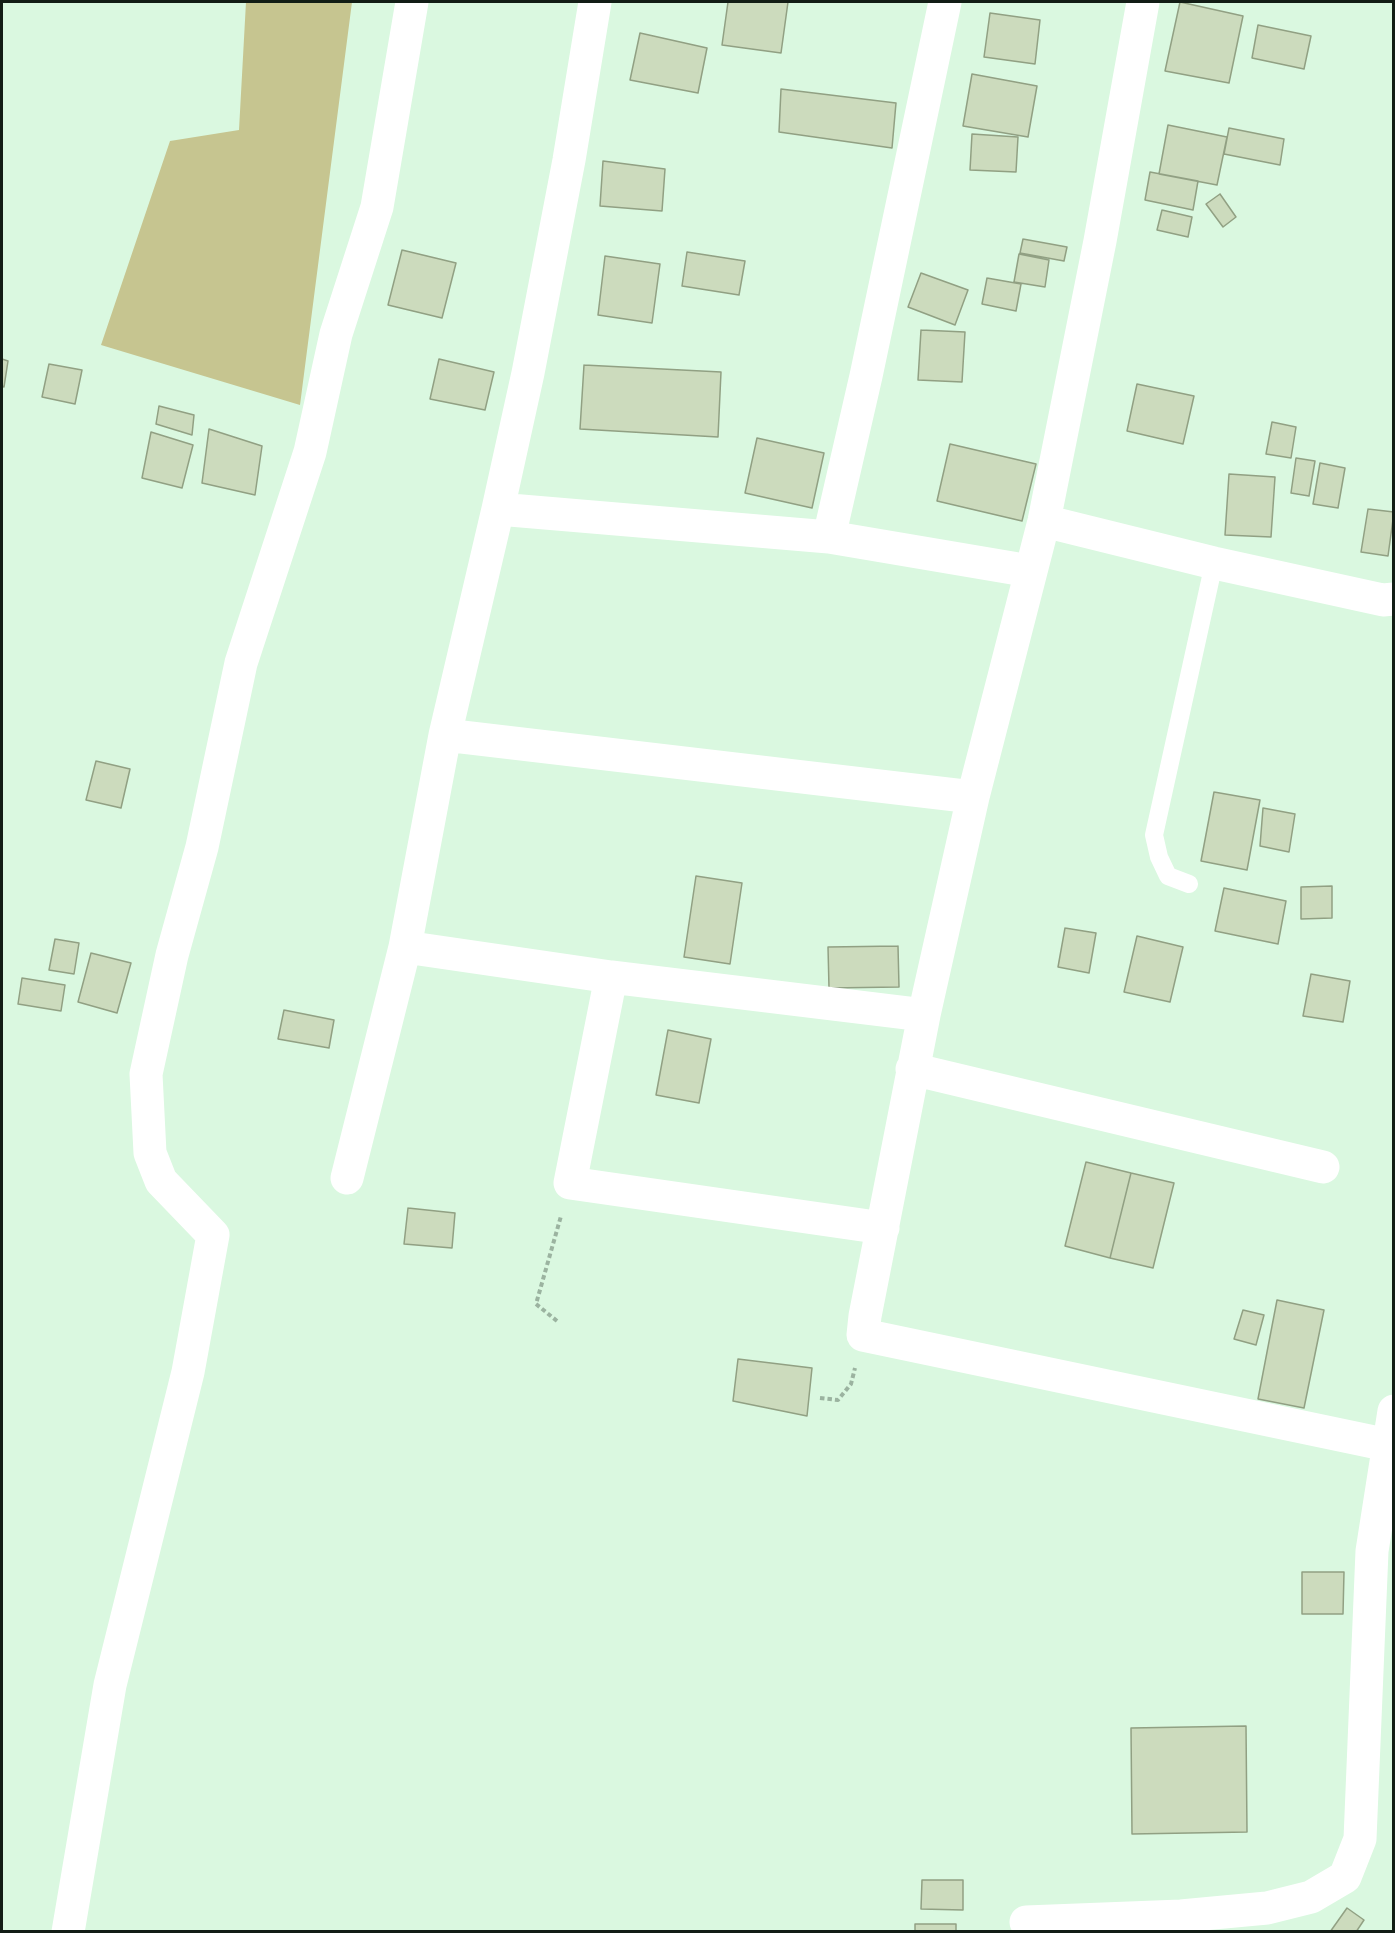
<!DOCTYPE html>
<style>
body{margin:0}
#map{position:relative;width:1395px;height:1933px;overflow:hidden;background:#daf8e0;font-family:Mulish,sans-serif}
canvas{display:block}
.frame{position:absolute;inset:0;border:3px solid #121d15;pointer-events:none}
</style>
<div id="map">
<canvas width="1395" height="1933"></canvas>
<div class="frame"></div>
</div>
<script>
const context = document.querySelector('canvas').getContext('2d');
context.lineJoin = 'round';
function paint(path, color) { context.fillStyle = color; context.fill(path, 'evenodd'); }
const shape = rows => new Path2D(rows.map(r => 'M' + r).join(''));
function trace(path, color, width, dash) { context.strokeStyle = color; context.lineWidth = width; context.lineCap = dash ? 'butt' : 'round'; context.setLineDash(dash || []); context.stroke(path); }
paint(shape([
 [246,2,352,2,300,405,101,345,170,141,239,130]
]), '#c6c590');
const building = shape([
 [728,2,788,2,781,53,722,45,728,2],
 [1180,2,1243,16,1229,83,1165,71,1180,2],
 [990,13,1040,20,1035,64,984,57,990,13],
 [1258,25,1311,36,1304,69,1252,58,1258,25],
 [640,33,707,48,698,93,630,80,640,33],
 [972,74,1037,86,1028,137,963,126,972,74],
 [781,89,896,103,892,148,779,132,781,89],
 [1168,125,1227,137,1217,185,1159,174,1168,125],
 [1229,128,1284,139,1280,165,1224,154,1229,128],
 [972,134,1018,137,1016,172,970,170,972,134],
 [603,161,665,169,662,211,600,206,603,161],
 [1150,172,1198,181,1193,210,1145,200,1150,172],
 [1220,194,1236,217,1223,227,1206,204,1220,194],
 [1162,210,1192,217,1188,237,1157,230,1162,210],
 [1023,239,1067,247,1064,261,1020,253,1023,239],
 [402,250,456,263,442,318,388,305,402,250],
 [687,252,745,261,739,295,682,286,687,252],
 [1019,254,1049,260,1045,287,1014,282,1019,254],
 [605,256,660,264,652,323,598,315,605,256],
 [921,273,968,290,955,325,908,307,921,273],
 [987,278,1021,284,1016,311,982,304,987,278],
 [921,330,965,332,962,382,918,380,921,330],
 [2,359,8,361,4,387,2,386,2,359],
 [439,359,494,372,485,410,430,399,439,359],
 [49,364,82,370,75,404,42,397,49,364],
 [584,365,721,372,718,437,580,429,584,365],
 [1137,384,1194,396,1183,444,1127,431,1137,384],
 [159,406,194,415,192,435,156,424,159,406],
 [1272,422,1296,427,1291,458,1266,454,1272,422],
 [209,429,262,446,255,495,202,483,209,429],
 [151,432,193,445,182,488,142,478,151,432],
 [757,438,824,453,812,508,745,493,757,438],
 [950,444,1036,464,1022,521,937,501,950,444],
 [1296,458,1315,461,1309,496,1291,493,1296,458],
 [1320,463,1345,468,1338,508,1313,504,1320,463],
 [1229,474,1275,477,1271,537,1225,535,1229,474],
 [1368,509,1394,512,1388,556,1361,552,1368,509],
 [96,761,130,769,121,808,86,800,96,761],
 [1214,792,1260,800,1247,870,1201,861,1214,792],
 [1263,808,1295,814,1289,852,1260,846,1263,808],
 [696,876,742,883,730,964,684,957,696,876],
 [1332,886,1332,918,1301,919,1301,887,1332,886],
 [1224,888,1286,901,1278,944,1215,931,1224,888],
 [1065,928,1096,933,1089,973,1058,967,1065,928],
 [1137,936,1183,947,1170,1002,1124,992,1137,936],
 [55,939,79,943,74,974,49,970,55,939],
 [898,946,899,987,829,988,828,947,898,946],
 [91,953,131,963,117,1013,78,1002,91,953],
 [1311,974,1350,981,1343,1022,1303,1016,1311,974],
 [22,978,65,985,61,1011,18,1004,22,978],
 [284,1010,334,1020,329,1048,278,1039,284,1010],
 [668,1030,711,1039,699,1103,656,1095,668,1030],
 [1086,1162,1131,1173,1110,1258,1065,1246,1086,1162],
 [1131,1173,1174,1183,1153,1268,1110,1258,1131,1173],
 [408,1208,455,1213,452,1248,404,1244,408,1208],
 [1277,1300,1324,1310,1304,1408,1258,1399,1277,1300],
 [1243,1310,1264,1315,1256,1345,1234,1339,1243,1310],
 [738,1359,812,1368,807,1416,733,1401,738,1359],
 [1302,1572,1344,1572,1343,1614,1302,1614,1302,1572],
 [1246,1726,1247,1832,1132,1834,1131,1728,1246,1726],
 [922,1880,963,1880,963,1910,921,1909,922,1880],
 [1347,1908,1364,1920,1356,1932,1330,1932,1347,1908],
 [915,1924,956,1924,956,1932,915,1932,915,1924]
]);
paint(building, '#ccdbbd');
trace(building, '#91a083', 1.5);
trace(shape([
 [557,1321,536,1304,561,1216],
 [820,1398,838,1400,851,1384,855,1368]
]), '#9bb3a0', 4, [4.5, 3]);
trace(shape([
 [1189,884,1168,876,1159,857,1154,835,1214,563]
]), '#fff', 18);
trace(shape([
 [1143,2,1100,241,1044,521,973,797,924,1015,865,1316,863,1335,1388,1445],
 [498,509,528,373,569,160,595,2],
 [1044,521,1214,563,1383,600,1394,599],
 [829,537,866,376,945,2],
 [445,735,973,797],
 [611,977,924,1015],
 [912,1069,1323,1167],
 [347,1178,405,947],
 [883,1228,570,1183,611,977,405,947,445,735,498,509,829,537,1030,571],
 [1026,1922,1181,1916,1267,1908,1311,1897,1345,1877,1360,1839,1372,1551,1394,1411],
 [68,1932,110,1685,188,1372,213,1235,161,1181,150,1153,146,1074,172,955,202,847,241,663,310,452,336,334,377,207,412,2]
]), '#fff', 33);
</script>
